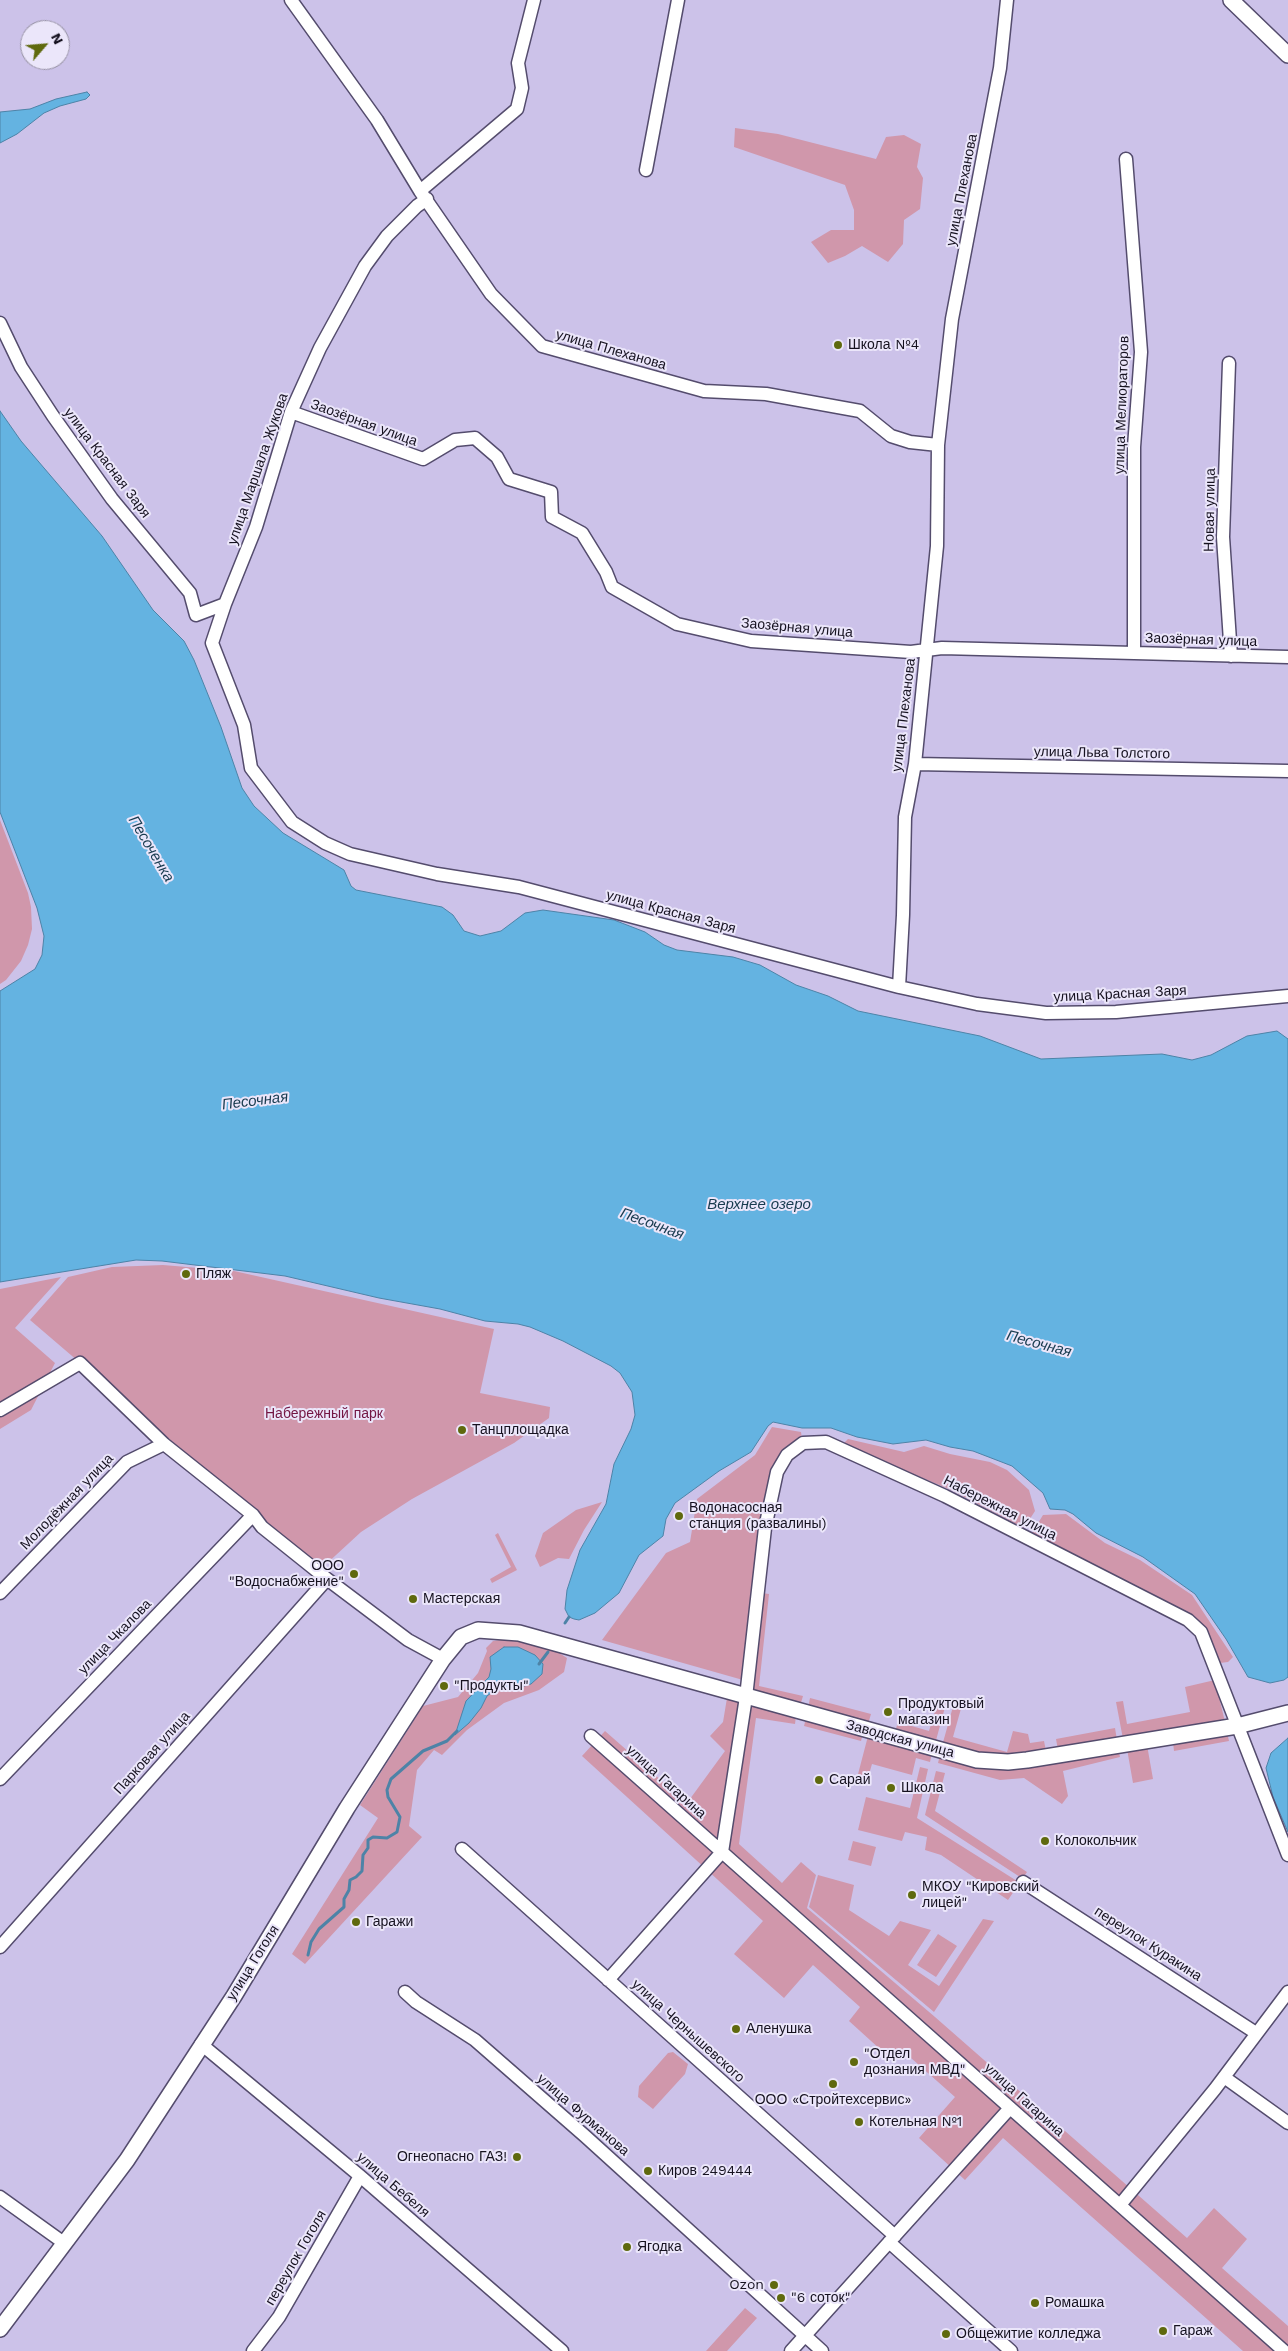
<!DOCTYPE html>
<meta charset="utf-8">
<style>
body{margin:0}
#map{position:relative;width:1288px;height:2351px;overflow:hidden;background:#ccc2e9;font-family:"Work Sans",sans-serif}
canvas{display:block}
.north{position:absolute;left:20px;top:20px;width:50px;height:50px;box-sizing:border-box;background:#ebe6fa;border:1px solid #9691a3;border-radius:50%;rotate:63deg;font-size:14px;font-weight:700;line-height:20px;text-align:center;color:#161220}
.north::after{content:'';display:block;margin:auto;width:18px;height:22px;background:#5f690e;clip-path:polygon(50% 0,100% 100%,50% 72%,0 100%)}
</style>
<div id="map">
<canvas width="1288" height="2351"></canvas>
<div class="north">N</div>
</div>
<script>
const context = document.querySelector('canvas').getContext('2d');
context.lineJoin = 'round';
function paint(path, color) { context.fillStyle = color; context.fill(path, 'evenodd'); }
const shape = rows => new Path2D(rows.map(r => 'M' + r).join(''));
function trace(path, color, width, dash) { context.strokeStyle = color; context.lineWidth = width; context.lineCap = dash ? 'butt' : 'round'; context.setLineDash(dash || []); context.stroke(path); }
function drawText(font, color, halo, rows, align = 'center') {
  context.font = font + ' "Work Sans",sans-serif'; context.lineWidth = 4; context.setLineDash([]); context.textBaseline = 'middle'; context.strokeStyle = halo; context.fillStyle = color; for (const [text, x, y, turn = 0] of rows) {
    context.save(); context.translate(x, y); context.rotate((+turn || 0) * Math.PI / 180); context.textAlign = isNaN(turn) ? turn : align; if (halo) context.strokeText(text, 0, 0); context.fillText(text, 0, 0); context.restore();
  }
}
paint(shape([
 [735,128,778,134,876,159,886,137,904,135,921,144,917,167,923,178,920,209,904,220,903,244,888,262,862,246,845,256,828,263,811,242,831,230,854,230,854,210,845,185,734,147],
 [0,820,28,893,31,907,32,929,28,945,21,961,6,980,0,984],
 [163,1265,234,1271,494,1329,480,1393,550,1407,549,1418,514,1443,412,1499,361,1532,323,1567,266,1522,30,1320,68,1277,112,1267],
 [61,1277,15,1328,55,1363,31,1410,0,1429,0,1289],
 [772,1427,801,1432,802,1439,784,1453,743,1680,602,1640,666,1553,690,1542,697,1499,755,1455],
 [848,1439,904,1452,924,1446,950,1454,990,1462,1007,1470,1029,1490,1035,1511,1024,1528,949,1489,845,1446,845,1442],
 [602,1502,584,1530,569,1559,558,1558,540,1567,535,1556,543,1533,576,1510],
 [1066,1514,1105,1543,1140,1560,1192,1595,1233,1657,1228,1662,1220,1663,1204,1629,1190,1617,1032,1533,1043,1515],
 [498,1533,517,1570,492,1583,490,1579,511,1567,495,1535],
 [762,1593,769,1594,759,1686,803,1696,800,1706,751,1694],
 [510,1639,535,1644,556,1651,567,1658,564,1672,539,1690,504,1703,467,1730,442,1755,434,1750,417,1770,409,1826,422,1837,305,1964,292,1954,378,1818,360,1805,423,1706,458,1697,478,1673,487,1651,486,1648,493,1641],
 [1215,1680,1225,1722,1123,1739,1116,1702,1123,1701,1127,1724,1190,1712,1185,1687],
 [727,1698,796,1716,795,1724,756,1718,739,1844,782,1883,801,1862,816,1875,807,1908,935,2017,1187,2238,1214,2208,1247,2239,1222,2268,1288,2326,1288,2351,1243,2351,1003,2138,965,2180,919,2138,955,2097,902,2050,892,2060,849,2021,860,2007,813,1965,784,1998,734,1954,763,1921,582,1756,605,1731,687,1803,725,1751,710,1736,723,1722],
 [810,1698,871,1714,868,1724,808,1708],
 [939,1698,947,1700,935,1744,895,1732,898,1722,929,1731],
 [954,1703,962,1705,953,1737,1007,1752,1013,1731,1028,1734,1030,1743,1044,1741,1046,1751,1009,1758,978,1756,942,1746],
 [806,1718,863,1733,861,1741,804,1726],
 [1115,1728,1117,1740,1058,1750,1056,1739],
 [1227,1732,1229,1741,1174,1751,1173,1742],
 [868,1736,932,1753,930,1762,916,1758,912,1775,872,1764,867,1781,857,1778],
 [1147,1745,1153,1779,1133,1783,1127,1749],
 [1118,1748,1120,1757,1063,1771,1068,1796,1062,1804,1024,1778,1000,1780,938,1763,940,1755,976,1765],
 [920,1767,928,1769,917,1818,1017,1881,1020,1877,925,1815,936,1771,945,1773,935,1811,1027,1872,1008,1900,941,1855,925,1850,927,1837,905,1832,902,1841,858,1830,866,1797,910,1808],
 [853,1841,876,1847,871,1866,848,1860],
 [818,1875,854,1885,849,1910,889,1936,900,1921,931,1930,908,1965,939,1986,983,1919,994,1921,934,2012,809,1907],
 [938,1934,957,1946,936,1977,917,1965],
 [673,2052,688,2064,685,2074,653,2109,638,2097,639,2086,668,2053],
 [745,2308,757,2318,727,2351,706,2351]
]), '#d097ab');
const water = shape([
 [87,92,90,95,86,99,60,106,44,113,17,134,0,143,0,112,30,109,56,99,87,92],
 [0,411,21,441,102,536,153,610,184,641,194,660,221,727,242,788,254,806,283,833,344,870,351,886,356,890,442,907,453,915,464,931,480,936,501,931,525,913,543,910,614,920,645,932,664,945,677,950,733,957,760,965,796,985,828,996,858,1011,980,1036,1041,1059,1162,1054,1192,1060,1211,1055,1247,1036,1277,1031,1288,1039,1288,1677,1284,1680,1270,1683,1248,1677,1226,1639,1195,1594,1143,1557,1096,1533,1073,1514,1065,1510,1050,1509,1043,1493,1012,1466,973,1451,950,1447,926,1440,893,1444,857,1437,831,1428,802,1428,773,1422,768,1426,751,1452,719,1471,675,1503,666,1519,663,1536,639,1555,619,1593,595,1613,579,1620,574,1619,569,1617,565,1609,567,1590,580,1550,606,1504,614,1464,631,1429,635,1415,632,1392,620,1373,611,1366,563,1341,530,1327,518,1324,485,1321,440,1309,379,1298,285,1276,162,1261,136,1260,0,1282,0,991,35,969,42,955,44,936,37,908,0,812,0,411],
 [504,1647,518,1647,535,1655,543,1664,542,1674,531,1684,514,1689,495,1690,487,1696,481,1708,469,1723,455,1735,466,1701,489,1677,491,1669,490,1657,504,1647],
 [1288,1738,1288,1832,1273,1797,1266,1768,1271,1753,1288,1738]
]);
paint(water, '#64b3e1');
trace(water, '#4d83a7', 1);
trace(shape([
 [565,1623,569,1617],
 [539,1664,548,1652],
 [308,1955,311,1942,319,1929,344,1907,344,1899,349,1890,350,1880,356,1877,362,1871,363,1855,368,1848,368,1840,373,1837,387,1838,397,1832,400,1817,388,1797,387,1790,391,1779,423,1751,447,1741,457,1731]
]), '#4d83a7', 3);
const minor = shape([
 [291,0,377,120,420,191,491,294,542,346,704,391,766,394,860,411,891,436,910,442,938,445],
 [1126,159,1141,352,1134,447,1134,653],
 [646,170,678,0],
 [420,191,517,109,522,88,518,63,534,0],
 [0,323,21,367,53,416,112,499,190,593,196,615,225,604,256,527,291,412,320,348,365,266,387,236,417,206,427,199],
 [1229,363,1223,537,1231,656],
 [291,412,423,459,455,440,475,438,497,457,509,479,551,492,552,517,582,533,606,572,612,587,677,624,751,641,911,652,942,648,1288,657],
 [225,604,212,643,244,725,251,768,292,822,325,843,350,854,437,874,519,887,899,987,977,1004,1046,1013,1116,1012,1288,996],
 [915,764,1288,771],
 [899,987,903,915,905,817,915,764,937,546,938,445,952,319,1000,68,1007,0],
 [0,1410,80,1363,164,1444,253,1515,262,1527,327,1579,408,1640,443,1659],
 [0,1593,127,1462,164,1444],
 [591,1736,722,1852,608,1980],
 [0,1779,253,1515],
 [462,1849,895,2236],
 [1023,1882,1256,2033],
 [0,1947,327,1579],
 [405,1992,416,2002,475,2040,585,2136,822,2351],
 [201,2044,360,2176,562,2351],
 [1224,2077,1288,2123],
 [0,2197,64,2243],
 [1120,2205,1215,2089,1288,1992],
 [889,2242,1011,2351],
 [253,2351,279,2317,360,2176],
 [791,2351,1010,2108],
 [1284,2351,722,1852,746,1697,765,1528,777,1472,787,1455,803,1443,826,1442,945,1496,1188,1620,1201,1632,1288,1855]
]);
const major = shape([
 [1231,0,1288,55],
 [0,2329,127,2160,234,1996,347,1808,443,1659,461,1637,478,1630,519,1633,977,1760,1008,1762,1027,1760,1237,1726,1288,1713]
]);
trace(minor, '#544c6d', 15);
trace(major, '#544c6d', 18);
trace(minor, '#fff', 12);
trace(major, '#fff', 15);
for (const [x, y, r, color] of [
 [838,345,5,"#5f690e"],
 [186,1274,5,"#5f690e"],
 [462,1430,5,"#5f690e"],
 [679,1516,5,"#5f690e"],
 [354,1574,5,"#5f690e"],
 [413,1599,5,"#5f690e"],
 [444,1686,5,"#5f690e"],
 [888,1712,5,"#5f690e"],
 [819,1780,5,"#5f690e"],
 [891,1788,5,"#5f690e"],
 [1045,1841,5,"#5f690e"],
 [912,1895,5,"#5f690e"],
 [356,1922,5,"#5f690e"],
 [736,2029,5,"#5f690e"],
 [854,2062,5,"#5f690e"],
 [833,2084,5,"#5f690e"],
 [859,2122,5,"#5f690e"],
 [517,2157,5,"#5f690e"],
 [648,2171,5,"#5f690e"],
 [627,2247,5,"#5f690e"],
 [774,2285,5,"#5f690e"],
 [781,2298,5,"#5f690e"],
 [1035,2303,5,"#5f690e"],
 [1163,2331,5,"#5f690e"],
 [946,2334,5,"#5f690e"]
]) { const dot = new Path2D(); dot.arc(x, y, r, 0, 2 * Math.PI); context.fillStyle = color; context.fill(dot); trace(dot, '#ebe6fa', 2); }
drawText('14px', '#161220', '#ebe6fa', [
 ["улица Плеханова",962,190,-79],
 ["улица Плеханова",611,350,16],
 ["улица Мелиораторов",1122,405,-88],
 ["Заозёрная улица",364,423,20],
 ["улица Красная Заря",107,463,53],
 ["улица Маршала Жукова",258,469,-71],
 ["Новая улица",1210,510,-89],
 ["Заозёрная улица",797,628,5],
 ["Заозёрная улица",1201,640,2],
 ["улица Плеханова",904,715,-83],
 ["улица Льва Толстого",1102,753,1],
 ["улица Красная Заря",671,912,15],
 ["улица Красная Заря",1120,994,-3],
 ["Молодёжная улица",67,1502,-46],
 ["Набережная улица",1000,1508,27],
 ["улица Чкалова",115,1637,-46],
 ["Заводская улица",900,1739,15],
 ["Парковая улица",152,1753,-48],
 ["улица Гагарина",666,1782,42],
 ["переулок Куракина",1148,1944,33],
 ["улица Гоголя",253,1963,-58],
 ["улица Чернышевского",688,2031,42],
 ["улица Гагарина",1024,2100,42],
 ["улица Фурманова",583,2115,41],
 ["улица Бебеля",393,2185,41],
 ["переулок Гоголя",296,2258,-60]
]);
drawText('14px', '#161220', '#ebe6fa', [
 ["Школа №4",848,345],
 ["Пляж",196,1274],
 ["Танцплощадка",472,1430],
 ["Водонасосная",689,1508],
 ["станция (развалины)",689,1524],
 ["ООО",344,1566,"right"],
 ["\"Водоснабжение\"",344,1582,"right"],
 ["Мастерская",423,1599],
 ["\"Продукты\"",454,1686],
 ["Продуктовый",898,1704],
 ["магазин",898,1720],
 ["Сарай",829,1780],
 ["Школа",901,1788],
 ["Колокольчик",1055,1841],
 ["МКОУ \"Кировский",922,1887],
 ["лицей\"",922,1903],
 ["Гаражи",366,1922],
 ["Аленушка",746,2029],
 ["\"Отдел",864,2054],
 ["дознания МВД\"",864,2070],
 ["ООО «Стройтехсервис»",833,2100,"center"],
 ["Котельная №1",869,2122],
 ["Огнеопасно ГАЗ!",507,2157,"right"],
 ["Киров 249444",658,2171],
 ["Ягодка",637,2247],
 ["Ozon",764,2285,"right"],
 ["\"6 соток\"",791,2298],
 ["Ромашка",1045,2303],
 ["Гараж",1173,2331],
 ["Общежитие колледжа",956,2334]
], 'left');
drawText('14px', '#731543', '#ebe6fa', [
 ["Набережный парк",324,1414]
]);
drawText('italic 15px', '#183b4f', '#ebe6fa', [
 ["Песоченка",151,849,59],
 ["Песочная",255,1101,-7],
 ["Верхнее озеро",759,1205],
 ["Песочная",652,1224,20],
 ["Песочная",1039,1344,15]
]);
</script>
